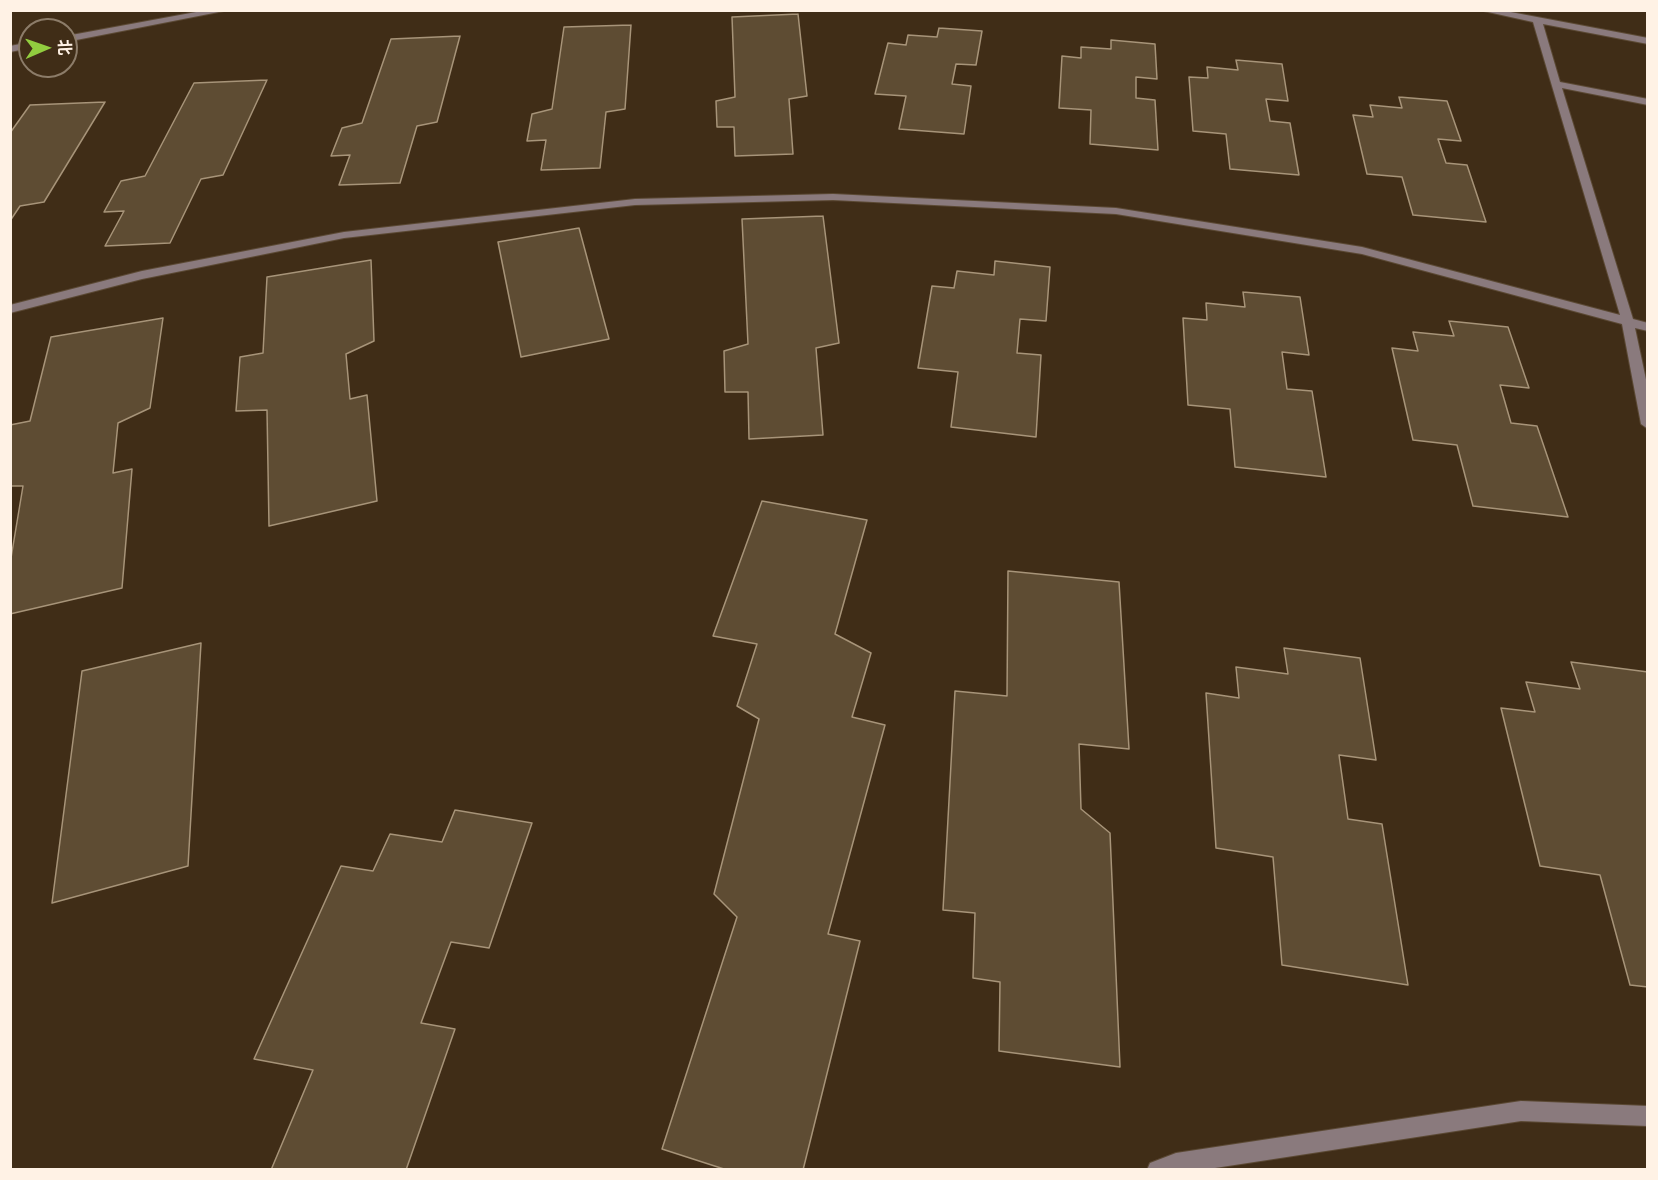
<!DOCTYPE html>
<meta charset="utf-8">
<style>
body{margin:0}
#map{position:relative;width:1658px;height:1180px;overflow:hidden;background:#402d17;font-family:"Fira Sans Condensed","Noto Sans SC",sans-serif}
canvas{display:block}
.frame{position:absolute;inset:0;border:12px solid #fff2e5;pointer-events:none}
.north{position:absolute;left:18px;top:18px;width:60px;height:60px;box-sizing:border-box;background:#402d17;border:2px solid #8c7c69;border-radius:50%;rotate:88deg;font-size:16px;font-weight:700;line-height:24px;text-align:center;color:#fff2e5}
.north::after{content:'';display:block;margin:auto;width:21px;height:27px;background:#92cd3f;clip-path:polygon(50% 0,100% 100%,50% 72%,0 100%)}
</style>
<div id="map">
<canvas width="1658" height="1180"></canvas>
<div class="frame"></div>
<div class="north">北</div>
</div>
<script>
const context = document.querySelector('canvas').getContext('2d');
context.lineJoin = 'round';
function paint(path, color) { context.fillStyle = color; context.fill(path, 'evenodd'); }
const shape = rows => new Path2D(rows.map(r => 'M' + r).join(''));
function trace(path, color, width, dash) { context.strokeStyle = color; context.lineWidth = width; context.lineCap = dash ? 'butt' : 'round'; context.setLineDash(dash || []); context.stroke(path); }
const building = shape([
 [798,14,807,96,789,99,793,154,735,156,734,127,717,127,716,101,735,97,732,17,798,14],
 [631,25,625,109,606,112,600,168,541,170,546,140,527,141,532,114,552,109,564,27,631,25],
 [939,28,982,31,976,65,956,64,952,84,971,86,964,134,899,129,906,96,875,94,888,43,906,45,908,35,937,37,939,28],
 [460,36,437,122,417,126,400,183,339,185,350,155,331,156,342,128,362,123,391,39,460,36],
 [1111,40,1155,44,1157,79,1136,77,1136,98,1155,100,1158,150,1090,144,1091,110,1059,108,1062,56,1081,58,1081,47,1111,49,1111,40],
 [1236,60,1282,64,1288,101,1266,99,1270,121,1290,123,1299,175,1230,169,1226,134,1193,131,1189,77,1208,78,1207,67,1238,70,1236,60],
 [267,80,223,175,201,179,170,243,105,246,124,211,104,212,121,181,145,176,194,83,267,80],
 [1399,97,1447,101,1461,141,1438,139,1446,163,1467,165,1486,222,1413,215,1402,177,1367,174,1353,115,1373,117,1370,105,1402,108,1399,97],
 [105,102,44,202,20,206,10,221,10,133,30,105,105,102],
 [823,216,839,343,816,348,823,435,749,439,748,392,725,392,724,351,748,344,742,219,823,216],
 [579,228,609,339,521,357,498,242,579,228],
 [371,260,374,341,346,354,350,399,367,395,377,501,269,526,267,410,236,411,240,357,263,353,267,277,371,260],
 [995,261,1050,267,1046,321,1020,319,1017,353,1041,355,1036,437,951,427,958,372,918,368,932,286,954,288,957,271,994,275,995,261],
 [1243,292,1300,297,1309,355,1282,352,1287,389,1312,391,1326,477,1235,467,1230,409,1188,405,1183,318,1207,320,1206,303,1245,307,1243,292],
 [163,318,150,408,118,423,113,473,132,469,122,588,10,614,10,564,23,486,10,486,10,425,30,421,51,337,163,318],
 [1449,321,1508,327,1529,388,1500,385,1511,423,1537,426,1568,517,1473,506,1457,445,1413,440,1392,348,1418,351,1413,332,1454,336,1449,321],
 [762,501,867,520,835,634,871,653,852,717,885,725,828,934,860,941,803,1170,727,1170,662,1149,737,917,714,894,759,719,737,706,757,644,713,636,762,501],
 [1008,571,1119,582,1129,749,1079,744,1081,809,1110,833,1120,1067,999,1051,1000,982,973,978,975,913,943,910,955,691,1007,696,1008,571],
 [201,643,188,866,52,903,82,671,201,643],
 [1284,648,1360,658,1376,760,1339,755,1348,819,1382,824,1408,985,1282,965,1273,857,1216,848,1206,693,1239,698,1236,667,1288,674,1284,648],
 [1571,662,1648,672,1648,987,1630,985,1600,875,1540,866,1501,708,1535,712,1526,682,1580,689,1571,662],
 [455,810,532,823,489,948,451,942,421,1023,455,1029,406,1170,271,1170,313,1070,254,1059,341,866,373,871,390,834,442,842,455,810]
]);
paint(building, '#5e4c33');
trace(building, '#a79479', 1.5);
const minor = shape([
 [207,10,229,10,66,42,66,36,207,10],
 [1479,10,1500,10,1648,38,1648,44,1543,24,1560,82,1648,99,1648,105,1562,88,1633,319,1648,323,1648,331,1635,328,1648,389,1648,429,1641,424,1622,324,1362,254,1116,214,833,200,635,205,344,238,142,279,10,313,10,305,142,271,344,232,635,199,833,194,1116,208,1362,247,1620,315,1533,22,1479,10],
 [30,42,30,48,10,52,10,46,30,42],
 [1521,1101,1648,1106,1648,1126,1521,1121,1202,1170,1147,1170,1150,1163,1176,1153,1521,1101]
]);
trace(minor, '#5b4934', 2);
paint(minor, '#8a7a7d');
</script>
